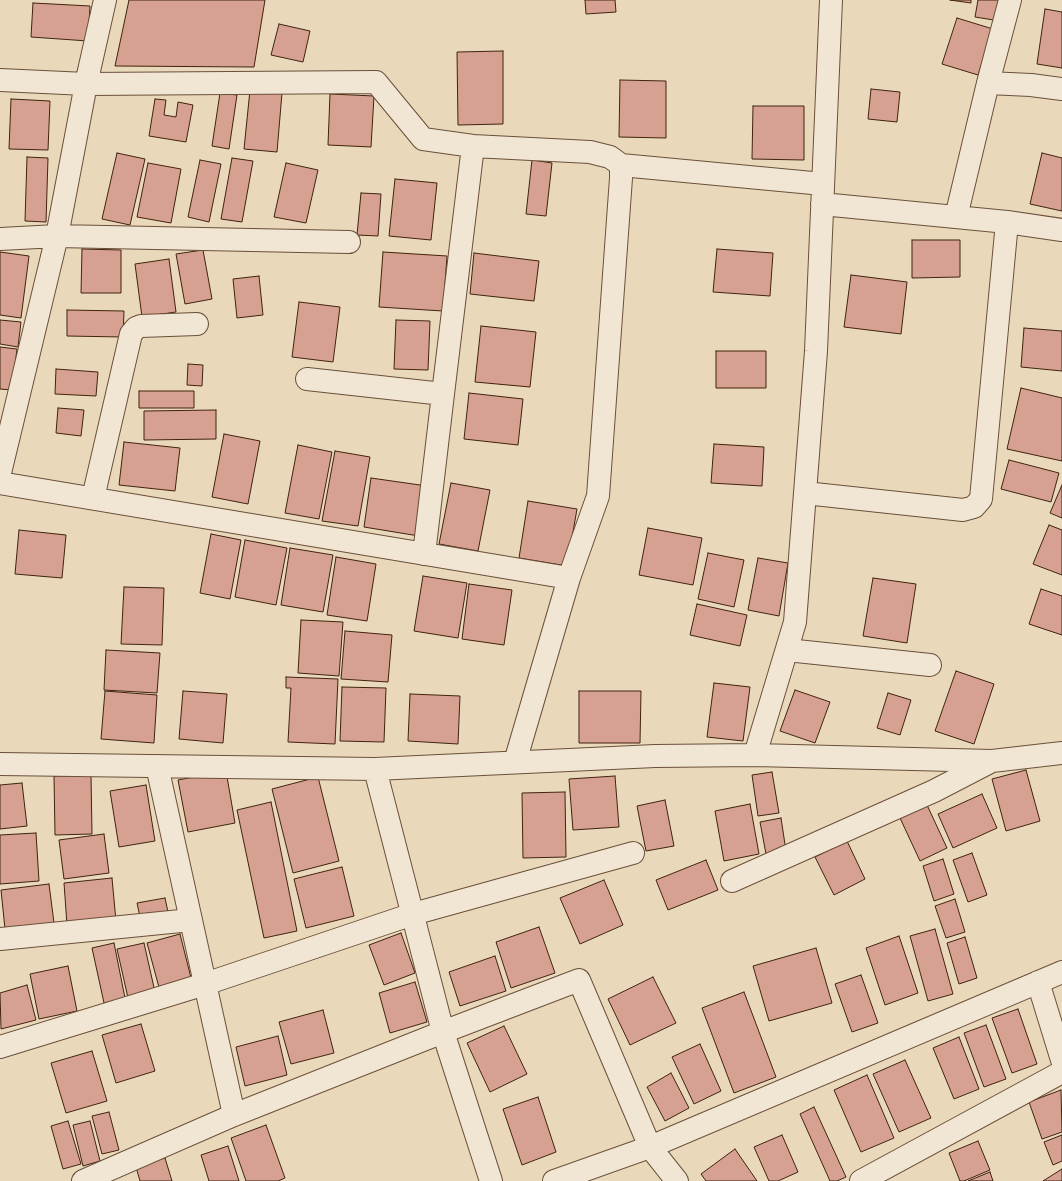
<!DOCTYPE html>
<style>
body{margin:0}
canvas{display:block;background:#ead8bb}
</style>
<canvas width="1062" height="1181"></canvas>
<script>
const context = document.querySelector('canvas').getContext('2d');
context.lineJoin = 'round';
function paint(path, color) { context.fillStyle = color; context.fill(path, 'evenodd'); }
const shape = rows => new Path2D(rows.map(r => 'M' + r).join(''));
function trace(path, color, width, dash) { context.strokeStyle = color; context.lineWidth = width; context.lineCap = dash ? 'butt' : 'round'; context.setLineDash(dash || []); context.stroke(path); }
const building = shape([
 [129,0,265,0,254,67,115,66,129,0],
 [585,0,615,0,616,12,586,14,585,0],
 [950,0,971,0,971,3,950,0],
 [978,0,1004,0,1000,21,975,17,978,0],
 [33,3,90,6,88,41,31,37,33,3],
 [1045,9,1062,12,1062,68,1037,64,1045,9],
 [957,18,993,29,978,75,942,64,957,18],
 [279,24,310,31,303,62,271,55,279,24],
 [503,51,503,124,458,125,457,52,503,51],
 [620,80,666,81,666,138,619,137,620,80],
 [871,89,900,92,897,122,868,119,871,89],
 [250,90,282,93,277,152,244,149,250,90],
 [220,93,237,95,229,149,212,146,220,93],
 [330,94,374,96,371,147,328,145,330,94],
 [11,99,50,101,48,150,9,149,11,99],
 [155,99,166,100,164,115,176,117,178,102,193,105,186,142,149,136,155,99],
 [753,106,804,106,804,160,752,159,753,106],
 [117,153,145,159,130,225,102,219,117,153],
 [1042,153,1062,158,1062,211,1030,204,1042,153],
 [27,157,48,158,46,222,25,221,27,157],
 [232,158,253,161,242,222,221,219,232,158],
 [200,160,221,164,209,222,188,217,200,160],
 [532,160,552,163,546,216,526,214,532,160],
 [148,163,181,169,171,223,137,217,148,163],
 [286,163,318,170,306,223,274,217,286,163],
 [395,179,437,183,431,240,389,236,395,179],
 [361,193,381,194,378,236,357,235,361,193],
 [912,240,960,240,960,277,912,278,912,240],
 [82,249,121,250,121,293,81,293,82,249],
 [717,249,773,253,770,296,713,292,717,249],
 [203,250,212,299,185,304,176,254,203,250],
 [0,252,29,256,21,318,0,315,0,252],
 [383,252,447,256,443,311,379,307,383,252],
 [474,253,539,261,534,301,470,294,474,253],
 [169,259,176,312,142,317,135,264,169,259],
 [851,275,907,282,901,334,844,327,851,275],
 [259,276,263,315,237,318,233,279,259,276],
 [299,302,340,307,333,362,292,357,299,302],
 [67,310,124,311,123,337,67,336,67,310],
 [0,320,21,322,18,347,0,344,0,320],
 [396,320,430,321,428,370,394,369,396,320],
 [481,326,536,332,530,387,475,382,481,326],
 [1024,328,1062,331,1062,371,1021,367,1024,328],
 [0,347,17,349,12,390,0,389,0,347],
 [716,351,766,351,766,388,716,388,716,351],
 [188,364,203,365,202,386,187,385,188,364],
 [56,369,98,372,96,396,55,394,56,369],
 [1021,388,1062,398,1062,461,1007,449,1021,388],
 [139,391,194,391,194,408,139,408,139,391],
 [469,393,523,399,518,445,464,439,469,393],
 [58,408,84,410,81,436,56,433,58,408],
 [216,410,216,439,144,440,144,411,216,410],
 [224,434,260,441,248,504,212,497,224,434],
 [124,442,180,448,175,491,119,485,124,442],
 [714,444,764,447,762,486,711,483,714,444],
 [298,445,332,452,319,519,285,513,298,445],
 [335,451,370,457,358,526,322,521,335,451],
 [1009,460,1059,473,1051,502,1001,489,1009,460],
 [371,478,427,486,419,536,364,527,371,478],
 [451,483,490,490,478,551,439,544,451,483],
 [1062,485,1062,518,1050,513,1062,485],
 [528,501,577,509,567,566,519,558,528,501],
 [1049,525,1062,530,1062,575,1033,564,1049,525],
 [648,528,702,538,693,585,639,575,648,528],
 [19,530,66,535,62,578,15,574,19,530],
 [211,534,241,540,230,599,200,593,211,534],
 [245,540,287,548,276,605,235,597,245,540],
 [290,548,333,555,323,612,281,605,290,548],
 [708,553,744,560,734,607,698,599,708,553],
 [336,557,376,564,367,621,327,615,336,557],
 [758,558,788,563,779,616,748,610,758,558],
 [423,576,467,583,458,638,414,631,423,576],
 [873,578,916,584,907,643,863,636,873,578],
 [469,584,512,590,504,645,462,639,469,584],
 [124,587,164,588,162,645,121,644,124,587],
 [1041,589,1062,596,1062,635,1029,624,1041,589],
 [697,604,747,615,740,646,690,635,697,604],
 [301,620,343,622,339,676,298,673,301,620],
 [345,631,392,635,388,682,341,679,345,631],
 [106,650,160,653,157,693,104,690,106,650],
 [956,671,994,684,974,744,935,731,956,671],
 [286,677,338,679,335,744,288,742,291,688,286,688,286,677],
 [714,683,750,687,743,741,707,737,714,683],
 [342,687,386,688,384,742,340,741,342,687],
 [795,690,830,702,815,743,780,731,795,690],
 [105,691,157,695,154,743,101,739,105,691],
 [183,691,227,694,223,743,179,739,183,691],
 [579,691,641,691,640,743,579,743,579,691],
 [888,693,911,700,900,735,877,728,888,693],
 [410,694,460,696,458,744,408,741,410,694],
 [1026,770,1040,821,1006,831,992,779,1026,770],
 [226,771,235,823,188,832,178,780,226,771],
 [772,772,779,813,758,816,752,775,772,772],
 [91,775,92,834,55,835,54,776,91,775],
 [615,776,619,827,573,830,569,779,615,776],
 [318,777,339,861,293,873,272,789,318,777],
 [22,783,27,826,0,829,0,785,22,783],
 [146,785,155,841,119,847,110,791,146,785],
 [565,792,566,857,523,858,522,793,565,792],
 [982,794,997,828,953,848,938,814,982,794],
 [665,800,674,846,646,851,637,806,665,800],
 [271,802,297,931,264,938,237,810,271,802],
 [750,804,759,854,724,861,715,811,750,804],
 [927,805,947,848,920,861,900,818,927,805],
 [781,818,786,851,766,854,760,822,781,818],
 [36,833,39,881,0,884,0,835,36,833],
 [104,834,109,873,64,879,59,840,104,834],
 [847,841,865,879,834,895,815,857,847,841],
 [972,853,987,895,968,902,953,860,972,853],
 [943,859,954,894,934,901,923,866,943,859],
 [706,860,718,890,668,910,656,880,706,860],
 [342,867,354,916,306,928,294,879,342,867],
 [112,878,116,921,67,925,64,883,112,878],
 [604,880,623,925,580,944,560,898,604,880],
 [49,884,54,923,5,929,1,890,49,884],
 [165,898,168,912,140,917,137,903,165,898],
 [955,899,965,932,946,938,935,906,955,899],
 [539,927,555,973,511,988,496,942,539,927],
 [935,929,953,994,928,1001,910,936,935,929],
 [401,933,415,973,384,985,369,945,401,933],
 [180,934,192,982,160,991,147,943,180,934],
 [899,936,918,993,885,1005,866,948,899,936],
 [965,937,977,978,959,984,947,943,965,937],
 [114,943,125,998,104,1003,92,948,114,943],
 [144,943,155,992,128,998,117,949,144,943],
 [816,948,832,1003,769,1021,753,966,816,948],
 [495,956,506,991,460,1006,449,972,495,956],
 [68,966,77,1011,39,1019,30,974,68,966],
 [861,975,878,1023,852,1032,835,984,861,975],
 [653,977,676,1023,630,1045,608,999,653,977],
 [415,982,427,1022,390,1033,379,993,415,982],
 [27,985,36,1020,1,1029,0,993,27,985],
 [744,992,776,1077,734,1093,702,1008,744,992],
 [1018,1009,1037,1064,1012,1073,992,1018,1018,1009],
 [323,1010,334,1053,291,1064,279,1022,323,1010],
 [141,1024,155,1071,116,1083,102,1035,141,1024],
 [986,1025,1006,1079,984,1087,964,1033,986,1025],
 [504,1026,527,1074,490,1092,467,1043,504,1026],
 [278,1036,287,1075,245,1086,236,1047,278,1036],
 [959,1037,979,1089,954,1099,933,1048,959,1037],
 [700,1044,721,1091,694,1104,672,1057,700,1044],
 [92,1051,107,1101,66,1113,51,1063,92,1051],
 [905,1060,931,1118,899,1132,873,1074,905,1060],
 [671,1073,689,1108,665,1121,647,1087,671,1073],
 [867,1075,894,1138,861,1152,834,1090,867,1075],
 [1061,1090,1062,1132,1042,1139,1029,1102,1061,1090],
 [538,1097,556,1152,522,1165,503,1109,538,1097],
 [814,1107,846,1177,837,1181,830,1181,800,1114,814,1107],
 [109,1112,119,1150,102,1154,92,1116,109,1112],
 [68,1121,81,1164,63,1169,51,1126,68,1121],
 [90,1121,100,1161,83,1166,73,1125,90,1121],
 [266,1125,285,1178,278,1181,246,1181,231,1138,266,1125],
 [782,1135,798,1172,778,1181,769,1181,754,1147,782,1135],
 [1062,1135,1062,1161,1053,1165,1044,1142,1062,1135],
 [978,1141,990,1170,964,1181,960,1181,949,1153,978,1141],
 [228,1146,239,1181,209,1181,201,1155,228,1146],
 [735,1149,757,1181,706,1181,701,1174,735,1149],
 [165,1158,172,1181,140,1181,136,1167,165,1158],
 [1062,1169,1062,1181,1043,1181,1062,1169],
 [990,1172,993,1181,968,1181,990,1172]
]);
paint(building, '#d6a191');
trace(building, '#40230f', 1);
const minor = shape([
 [1010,0,988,83,1031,85,1062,89],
 [0,80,86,84,376,82,423,139,473,146,590,152,610,157,621,165,621,178,598,496,569,578,515,762],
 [621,165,823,184],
 [822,204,1007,222,1062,230],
 [956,217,988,83],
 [0,239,57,236,349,242],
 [307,379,443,394,473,146],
 [0,473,57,236,86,84,105,0],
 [0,483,569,578],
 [805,493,963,510,974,507,981,499,1007,222],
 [93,498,131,334,136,328,141,326,197,324],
 [424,554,443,394],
 [787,650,930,665],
 [755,755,795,622,816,351,831,0],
 [0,764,375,769,655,756,755,755,992,761,1062,753],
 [157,766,234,1115],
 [375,769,443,1032,491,1181],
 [732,881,934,791,990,762],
 [0,939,191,920],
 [1038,982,1062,1060],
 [0,1047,205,984,413,914,633,853],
 [83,1181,234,1115,443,1032,579,980,650,1147,677,1181],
 [554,1181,650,1147,1062,972],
 [861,1181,1062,1072]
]);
trace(minor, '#6a503a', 24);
trace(minor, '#f1e6d3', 22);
</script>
